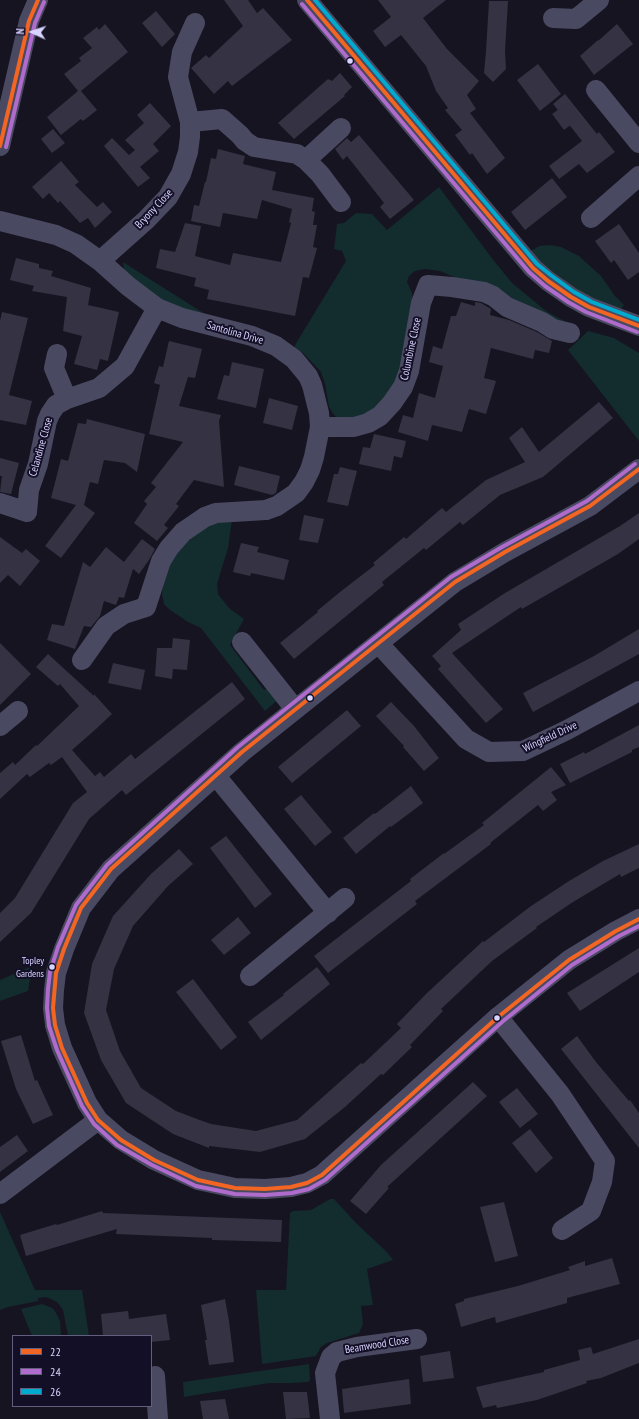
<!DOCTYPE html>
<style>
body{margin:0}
#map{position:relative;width:639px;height:1419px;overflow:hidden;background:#161421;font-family:"PT Sans Narrow",sans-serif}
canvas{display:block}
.legend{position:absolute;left:12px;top:1335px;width:140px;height:72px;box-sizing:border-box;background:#130f26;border:1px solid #625e7d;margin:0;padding:5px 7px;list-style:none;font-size:12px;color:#d9d4ff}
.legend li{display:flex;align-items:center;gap:8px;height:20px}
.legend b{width:20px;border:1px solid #625e7d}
.north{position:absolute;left:12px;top:12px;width:40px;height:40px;-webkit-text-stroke:3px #130f26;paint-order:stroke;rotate:273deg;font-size:11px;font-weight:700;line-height:16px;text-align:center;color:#d9d4ff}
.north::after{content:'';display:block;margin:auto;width:14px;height:18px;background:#d9d4ff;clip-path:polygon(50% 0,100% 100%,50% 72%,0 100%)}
</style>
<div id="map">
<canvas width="639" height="1419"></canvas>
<ul class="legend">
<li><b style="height:5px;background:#f26522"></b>22</li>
<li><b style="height:5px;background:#b06ccc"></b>24</li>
<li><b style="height:5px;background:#00a9ce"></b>26</li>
</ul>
<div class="north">N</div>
</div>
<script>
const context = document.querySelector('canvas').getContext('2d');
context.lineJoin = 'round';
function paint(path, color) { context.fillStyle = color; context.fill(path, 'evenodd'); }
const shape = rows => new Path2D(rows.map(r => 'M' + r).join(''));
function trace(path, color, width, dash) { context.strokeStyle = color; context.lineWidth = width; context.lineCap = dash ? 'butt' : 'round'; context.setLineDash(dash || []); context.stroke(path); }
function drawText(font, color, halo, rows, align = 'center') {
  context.font = font + ' "PT Sans Narrow",sans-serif'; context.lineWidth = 4; context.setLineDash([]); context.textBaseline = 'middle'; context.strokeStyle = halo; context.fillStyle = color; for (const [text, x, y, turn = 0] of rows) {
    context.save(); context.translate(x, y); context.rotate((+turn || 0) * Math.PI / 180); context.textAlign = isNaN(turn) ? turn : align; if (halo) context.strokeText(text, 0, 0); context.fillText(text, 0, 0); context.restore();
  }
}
paint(shape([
 [439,187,491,257,512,283,546,311,579,329,576,330,440,271,425,269,415,271,409,276,407,282,412,293,413,305,405,361,388,397,363,417,339,419,334,415,329,407,325,384,321,372,302,352,295,349,295,345,346,261,342,251,334,249,337,224,344,223,356,213,372,214,387,230],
 [550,245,561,247,579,256,601,276,615,296,624,305,621,309,594,301,531,258,531,251,539,246],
 [123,262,167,290,205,314,163,303,124,270],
 [588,331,614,338,639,353,639,441,568,350],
 [232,519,228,548,217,584,218,594,229,608,244,619,230,645,264,690,270,687,279,699,265,711,201,628,188,622,170,610,164,604,162,594,163,579,175,551,209,524],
 [32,966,28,991,0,1001,0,980],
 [330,1199,334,1199,357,1224,387,1252,393,1260,367,1269,373,1305,361,1306,363,1324,359,1333,327,1343,321,1347,316,1356,262,1364,256,1290,286,1290,290,1213,293,1211,311,1210],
 [0,1212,35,1290,82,1290,89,1336,68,1336,63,1310,58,1303,51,1299,46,1297,38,1298,38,1301,8,1307,0,1310],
 [42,1304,52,1308,55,1311,60,1321,61,1336,32,1336,21,1309],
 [309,1364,310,1380,308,1382,292,1383,269,1383,184,1397,183,1382]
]), '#132c2d');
paint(shape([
 [224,0,248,0,257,13,263,8,292,40,232,86,228,81,214,94,191,68,206,55,209,58,243,26],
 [378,0,446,0,423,18,447,49,479,81,467,95,476,109,470,113,505,158,487,174,472,153,470,155,455,135,462,130,445,110,448,108,436,91,426,66,401,35,385,47,373,31,391,17],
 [489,1,508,1,505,51,506,69,493,82,484,73,486,51],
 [156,11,175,34,162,47,142,23],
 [105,24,128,52,81,91,97,110,83,121,81,119,61,135,47,117,78,91,64,74,81,61,79,58,92,48,83,38,97,27,99,30],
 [617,24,633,44,594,75,580,56,598,40,598,41],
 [538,64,561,94,540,111,517,80],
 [340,73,352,87,344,95,345,96,294,139,278,123,328,79,332,81],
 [565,94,597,134,599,132,615,152,587,173,579,164,559,179,549,166,582,141,553,104],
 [150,103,171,126,153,144,159,151,140,167,150,178,138,187,104,146,112,138,129,155,135,150,125,140,144,123,137,115],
 [53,129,65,143,52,153,41,139],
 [359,135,414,200,390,219,380,207,384,203,347,156,343,160,335,149,347,138,351,142],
 [218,149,245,156,243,164,276,172,272,190,314,198,312,211,315,212,313,225,317,225,313,247,317,248,309,278,303,277,295,316,207,299,209,290,194,286,196,278,156,268,160,249,175,252,185,223,201,226,195,256,230,265,233,253,281,262,291,223,289,222,292,209,262,200,257,219,223,213,220,227,191,221,194,205,199,206,205,182,206,182,211,158,216,159],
 [61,161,79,182,75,185,97,207,103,202,112,212,95,228,88,218,80,223,60,201,58,203,49,193,43,199,32,187],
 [552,178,567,197,525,230,511,212],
 [619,224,639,253,639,272,628,280,614,260,611,263,595,241],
 [16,258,39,264,39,268,53,271,51,276,91,288,88,305,119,312,108,361,100,359,97,370,74,364,82,336,63,331,67,297,32,291,34,286,10,280],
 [461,302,475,306,475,302,481,303,491,309,490,315,509,320,537,332,552,341,549,353,535,350,533,359,491,348,484,378,496,381,486,414,469,409,462,432,432,425,428,441,398,432,403,415,413,418,419,393,435,398,443,366,429,362,433,346,442,349,451,316,456,316],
 [2,312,28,318,9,395,32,401,26,425,0,420,0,321],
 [169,341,202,349,195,378,188,377,179,406,221,415,219,421,224,487,194,480,176,504,179,506,164,525,168,528,157,541,134,523,147,504,144,501,156,487,151,483,183,442,149,434,160,385,154,383,159,366,163,367],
 [232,362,264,369,256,408,217,399,224,375,229,376],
 [269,398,298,406,292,430,263,423],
 [599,402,613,418,543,477,500,495,463,525,460,522,426,550,424,548,382,582,384,585,294,659,280,643,318,612,317,611,340,592,375,565,373,563,404,537,406,539,442,508,446,512,486,480,525,462,509,438,522,427,539,452],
 [87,419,145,434,137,472,125,463,104,460,98,484,90,482,84,505,95,513,61,558,45,546,76,505,51,498,61,459,68,461,78,423,86,424],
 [374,434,406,441,402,458,394,456,391,471,359,464,363,447,370,448],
 [0,458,19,463,11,494,0,492,2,476,0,476],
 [239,466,280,476,276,493,272,495,234,485],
 [340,467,357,471,348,506,327,502,334,474,338,474],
 [639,513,639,539,618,554,522,609,521,607,452,653,503,709,486,723,438,669,441,666,432,656,461,630,458,624,505,593,620,526],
 [304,515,324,519,318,543,299,540],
 [0,537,22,553,26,549,40,561,20,586,8,575,0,583],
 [142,539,155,549,149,560,139,574,133,569,124,598,119,597,116,605,104,601,100,616,91,627,84,626,75,649,47,640,52,624,64,626,83,562,90,567,106,547,124,562],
 [241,543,259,547,257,552,289,560,284,580,251,573,250,576,233,572],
 [639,629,639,654,533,712,523,693,594,656],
 [173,638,190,640,187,670,173,669,172,679,155,676,157,648,172,648],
 [0,643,31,674,0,705],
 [48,654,94,696,94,694,112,714,96,729,72,750,95,776,100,772,104,777,131,754,135,759,232,682,245,699,126,795,122,790,89,819,31,913,0,942,0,913,15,898,73,803,87,792,62,757,51,765,49,763,30,777,27,774,0,799,0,773,13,762,15,765,36,745,37,746,79,706,60,684,58,686,36,667],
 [113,663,145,670,141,690,108,683],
 [391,702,414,726,439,758,424,771,403,747,404,746,376,716],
 [347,710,361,726,292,783,278,767],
 [639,725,639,747,632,750,632,752,570,783,560,764,584,752,585,754],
 [551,767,566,785,551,792,557,800,543,811,538,805,490,843,491,844,415,901,417,904,328,973,314,956,411,881,410,879,444,853,444,854,484,825,482,823],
 [411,786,423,803,391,827,390,826,356,854,343,838,374,813,375,814],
 [301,795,332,832,315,846,284,809],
 [226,836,272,894,255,908,210,848],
 [639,844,639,868,621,877,620,874,573,902,536,927,537,928,492,961,441,1009,443,1011,410,1045,412,1047,383,1075,381,1074,345,1107,305,1139,260,1152,209,1146,209,1148,173,1134,126,1103,101,1060,84,1013,92,964,113,916,151,874,179,849,193,864,168,886,133,926,114,969,106,1010,120,1051,141,1088,176,1111,197,1119,211,1124,256,1131,297,1120,361,1063,363,1064,401,1028,397,1024,426,994,483,941,484,942,531,906,569,881,603,861],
 [238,917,251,933,224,955,211,940],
 [639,948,639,972,580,1011,567,993],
 [317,967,330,984,261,1040,248,1022,284,995,283,994],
 [193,979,237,1037,221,1050,176,992],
 [21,1035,35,1081,37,1080,53,1115,33,1124,16,1089,1,1041],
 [577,1036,596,1062,629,1101,630,1100,639,1113,639,1148,561,1049],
 [473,1082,487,1096,387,1187,389,1188,366,1214,350,1201,381,1165],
 [517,1088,538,1114,520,1128,499,1102],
 [530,1129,553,1158,536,1173,512,1143],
 [17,1135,28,1151,0,1172,0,1147],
 [504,1202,518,1256,495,1262,480,1207],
 [102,1211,103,1213,282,1220,281,1242,212,1240,212,1238,116,1234,117,1229,26,1256,20,1235,56,1224,57,1225],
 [612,1258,620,1284,567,1298,567,1303,496,1323,495,1317,461,1327,455,1304,464,1301,464,1299,518,1286,570,1270,568,1267,585,1261,585,1266],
 [225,1299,229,1321,234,1362,209,1365,205,1340,207,1340,201,1305],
 [128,1311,129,1319,166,1314,170,1340,151,1342,151,1336,103,1336,101,1314],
 [639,1339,639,1363,601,1378,586,1381,587,1383,537,1400,497,1408,496,1405,483,1408,476,1387,544,1372,544,1370,580,1360,578,1350,591,1347,593,1354],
 [450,1351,454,1378,423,1382,420,1356],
 [409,1379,411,1404,344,1413,342,1389],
 [283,1392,307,1392,310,1418,286,1419],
 [225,1399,229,1419,203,1419,200,1401]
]), '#343243');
trace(shape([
 [558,122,576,109]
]), '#333142', 20, [20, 10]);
trace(shape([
 [307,0,533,268,548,281,571,297,589,307,639,326],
 [553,18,576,19,599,0],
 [596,90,639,143],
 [190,122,222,119,240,135,245,141,254,147,297,154,306,160,320,174,341,202],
 [0,146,29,21,38,0],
 [306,160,341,128],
 [591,218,639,176],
 [0,221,56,235,76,244,100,261,128,286,157,308,182,318,252,336,276,346,294,359,308,376,312,385,319,413,320,427,314,457,310,470,304,482,296,493,277,506,266,510,216,513,205,517,183,532,169,548,161,561,146,607,124,614,106,626,82,660],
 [100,261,146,220,168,197,181,174,188,152,190,137,190,122,178,77,182,52,195,23],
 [57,354,54,368,67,399],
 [320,427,354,427,368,423,380,416,392,403,403,387,409,371,421,303,428,285,452,287,484,292,493,296,507,307,542,322,553,329,570,333],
 [639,469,590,506,505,552,455,582,242,752,111,869,81,908,64,949,56,973,54,990,53,1008,55,1025,62,1048,87,1103,98,1120,121,1140,154,1160,198,1180,235,1188,265,1189,291,1187,307,1183,322,1175,498,1017,569,960,616,931,639,919],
 [0,503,27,512,29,490,38,464,47,421,50,414,56,405,67,399,99,388,125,366,157,308],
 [242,642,295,709],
 [378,643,466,739,489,752,523,751,567,730,639,691],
 [0,726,18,711],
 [216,776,328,913],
 [250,976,345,898],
 [498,1017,560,1094,605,1161,602,1182,591,1211,562,1230],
 [0,1194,98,1120],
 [155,1376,158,1419],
 [330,1419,325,1373,331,1357,337,1352,357,1347,417,1339]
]), '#4a4962', 20);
trace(shape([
 [307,0,533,268,548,281,571,297,589,307,639,326],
 [0,146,29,21,38,0],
 [639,469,590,506,505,552,455,582,242,752,111,869,81,908,64,949,56,973,53,1008,55,1025,62,1048,87,1103,98,1120,121,1140,154,1160,198,1180,235,1188,265,1189,291,1187,307,1183,322,1175,498,1017,569,960,616,931,639,919]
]), '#f26522', 4);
trace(shape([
 [302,4,529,272,545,286,568,302,586,312,637,332],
 [6,147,35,23,44,2],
 [635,464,587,501,502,547,451,577,238,747,107,865,76,905,58,947,50,972,48,989,47,1008,49,1026,57,1050,82,1106,94,1124,117,1145,152,1165,196,1186,235,1194,265,1195,292,1193,309,1189,325,1180,502,1022,572,965,619,936,639,926]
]), '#b06ccc', 4);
trace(shape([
 [315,0,537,264,552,276,574,292,592,302,639,320]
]), '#00a9ce', 4);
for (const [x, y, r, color] of [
 [350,61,3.5,"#d9d4ff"],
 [310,698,3.5,"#d9d4ff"],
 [52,967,3.5,"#d9d4ff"],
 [497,1018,3.5,"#d9d4ff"]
]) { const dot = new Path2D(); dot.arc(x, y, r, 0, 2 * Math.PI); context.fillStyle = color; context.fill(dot); trace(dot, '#130f26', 1.5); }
drawText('10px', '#d9d4ff', '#130f26', [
 ["Topley",44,961],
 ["Gardens",44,974]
], 'right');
drawText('11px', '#d9d4ff', '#130f26', [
 ["Bryony Close",154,209,-47],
 ["Santolina Drive",235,333,16],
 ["Columbine Close",411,349,-78],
 ["Celandine Close",41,447,-74],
 ["Wingfield Drive",550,737,-25],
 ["Beamwood Close",377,1345,-9]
]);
</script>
